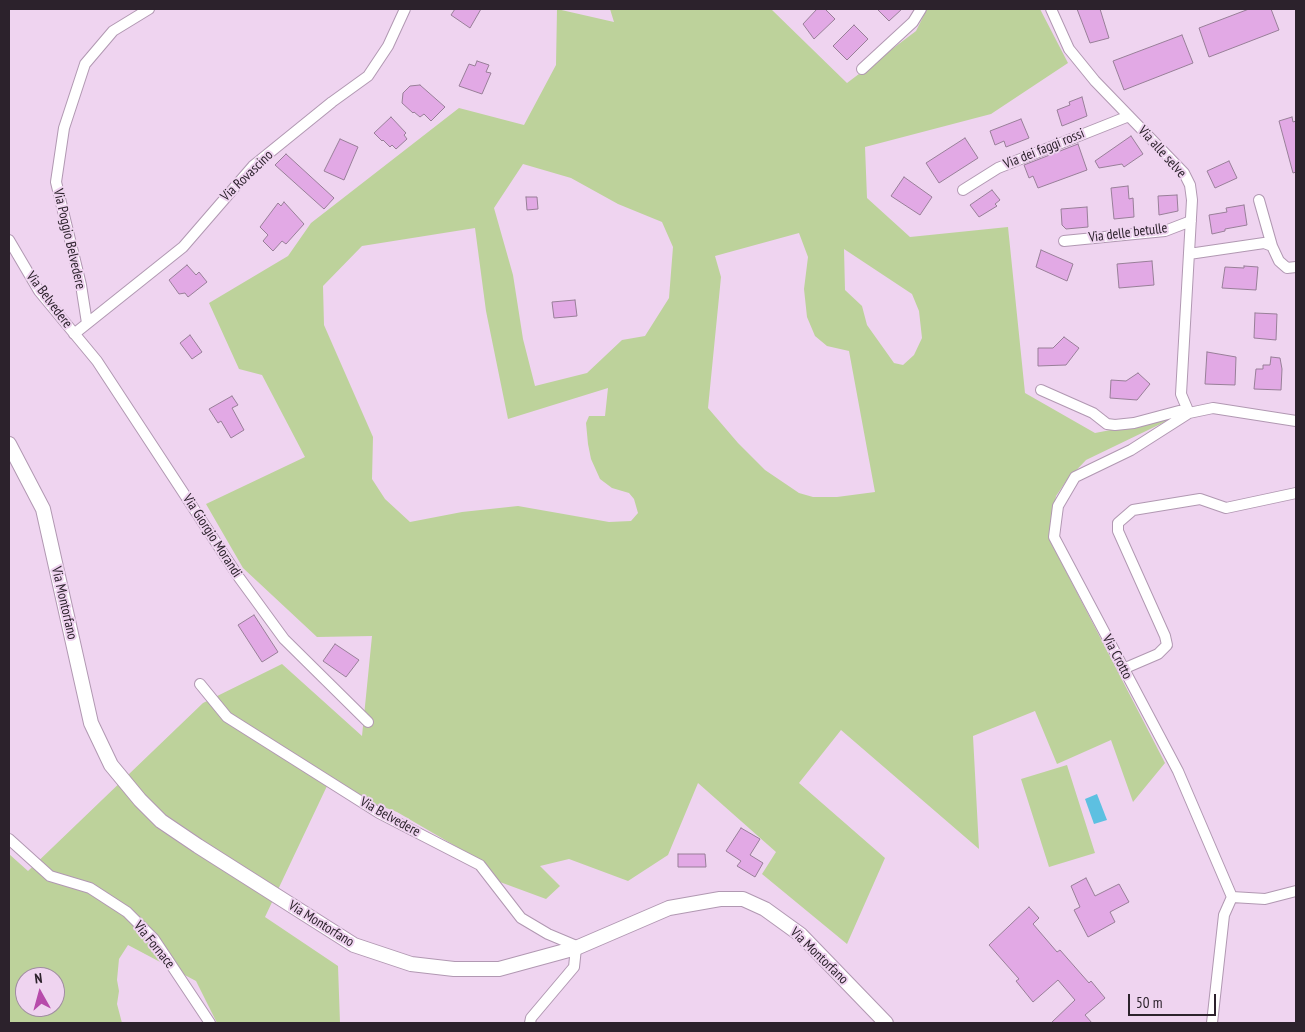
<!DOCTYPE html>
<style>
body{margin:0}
#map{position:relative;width:1305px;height:1032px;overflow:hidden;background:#efd4f0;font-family:"PT Sans Narrow",sans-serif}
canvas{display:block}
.frame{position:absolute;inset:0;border:10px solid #2c222c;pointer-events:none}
.north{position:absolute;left:15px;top:967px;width:50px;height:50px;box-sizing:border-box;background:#efd4f0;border:1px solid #a18da2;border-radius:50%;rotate:353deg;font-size:14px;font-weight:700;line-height:20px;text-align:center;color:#2c222c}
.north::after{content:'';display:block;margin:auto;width:18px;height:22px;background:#b74bab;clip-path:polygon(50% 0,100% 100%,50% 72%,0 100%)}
.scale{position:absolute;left:1128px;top:994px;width:88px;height:22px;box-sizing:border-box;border:2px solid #2c222c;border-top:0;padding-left:6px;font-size:15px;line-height:18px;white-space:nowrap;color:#2c222c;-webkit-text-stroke:4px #efd4f0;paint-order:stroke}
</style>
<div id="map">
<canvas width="1305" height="1032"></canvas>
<div class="frame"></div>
<div class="north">N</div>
<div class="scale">50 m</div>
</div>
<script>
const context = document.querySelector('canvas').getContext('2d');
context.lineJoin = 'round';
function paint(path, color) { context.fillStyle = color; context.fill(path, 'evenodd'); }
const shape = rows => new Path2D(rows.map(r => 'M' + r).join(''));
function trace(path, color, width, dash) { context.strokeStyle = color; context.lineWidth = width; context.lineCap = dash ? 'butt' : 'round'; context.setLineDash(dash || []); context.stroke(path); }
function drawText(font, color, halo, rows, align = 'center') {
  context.font = font + ' "PT Sans Narrow",sans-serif'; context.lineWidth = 4; context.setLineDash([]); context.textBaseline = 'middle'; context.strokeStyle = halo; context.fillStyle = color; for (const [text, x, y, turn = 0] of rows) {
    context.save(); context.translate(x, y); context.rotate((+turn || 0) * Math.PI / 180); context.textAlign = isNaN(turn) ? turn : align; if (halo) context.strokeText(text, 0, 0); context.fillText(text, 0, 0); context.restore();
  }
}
paint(shape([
 [557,9,614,22,610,9,771,9,847,83,916,31,927,9,1040,9,1068,63,991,114,865,147,867,198,910,237,1008,227,1025,393,1095,433,1173,418,1086,460,1067,480,1056,496,1050,535,1054,548,1165,763,1133,802,1111,740,1057,764,1035,711,973,736,979,849,841,730,799,783,885,858,847,944,762,874,776,852,698,783,668,855,628,881,569,859,540,866,560,886,546,899,481,875,457,847,397,812,327,786,265,917,338,966,340,1023,217,1023,196,981,128,945,119,959,117,980,119,991,117,1004,122,1023,9,1023,9,854,28,871,203,703,282,664,362,736,372,636,317,637,243,568,206,504,305,457,262,375,239,369,209,303,288,256,311,223,459,108,524,125,556,65],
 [523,164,571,178,618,204,662,222,673,247,669,298,645,336,622,340,587,373,535,386,523,339,513,275,494,208],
 [475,228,486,311,508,419,608,388,605,416,589,416,586,423,588,444,591,459,600,479,612,488,629,493,634,499,638,513,631,521,609,522,518,506,462,512,410,522,385,499,372,479,373,437,324,325,323,286,362,246],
 [799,233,808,257,804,289,807,317,815,336,827,346,849,351,875,492,837,497,813,497,799,493,765,470,738,443,708,408,721,277,715,256],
 [844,249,912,294,919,311,922,338,914,355,903,365,894,363,867,325,862,306,845,290],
 [25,977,55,977,55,1007,25,1007],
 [1067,765,1095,853,1049,867,1021,779]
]), '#bdd29b');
paint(shape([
 [1097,794,1107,820,1094,824,1085,799]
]), '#5dc0e1');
const building = shape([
 [455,9,481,9,470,28,451,15,455,9],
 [817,9,825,9,835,19,814,39,803,24,817,9],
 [877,9,902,9,889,21,877,9],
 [1077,9,1100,9,1109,38,1090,43,1077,9],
 [1249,9,1271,9,1279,30,1209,57,1199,28,1249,9],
 [854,25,868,39,847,60,833,46,854,25],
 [1182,35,1193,63,1124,90,1113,61,1182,35],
 [477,61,489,65,486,72,491,73,482,94,459,86,469,64,475,66,477,61],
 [420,85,445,107,431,121,424,114,420,117,414,112,413,113,402,103,403,93,410,86,420,85],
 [1082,97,1087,116,1062,126,1057,110,1070,105,1069,102,1082,97],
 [391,117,406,133,404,135,407,139,396,149,392,145,390,147,383,140,382,141,374,133,391,117],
 [1292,117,1293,122,1296,121,1296,172,1293,173,1279,121,1292,117],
 [1021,119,1029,138,1006,147,1004,141,995,145,990,131,1021,119],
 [1131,136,1143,154,1124,167,1122,164,1099,168,1095,161,1131,136],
 [965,138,978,158,939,183,926,163,965,138],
 [340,139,358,147,344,180,324,171,340,139],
 [1078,144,1087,170,1038,188,1033,176,1029,178,1024,165,1078,144],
 [286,154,334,198,324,209,275,165,286,154],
 [1229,161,1237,178,1215,188,1207,171,1229,161],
 [904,177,932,197,920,215,891,196,904,177],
 [1128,186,1129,199,1133,198,1134,217,1114,219,1111,188,1128,186],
 [992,190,1000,200,995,204,997,206,979,217,970,205,992,190],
 [1177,195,1178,211,1159,215,1158,196,1177,195],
 [526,197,537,197,538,209,527,210,526,197],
 [284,202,304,224,286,244,282,241,273,251,263,241,268,235,260,227,278,203,281,206,284,202],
 [1244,205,1247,225,1225,229,1225,231,1212,234,1209,215,1227,212,1226,208,1244,205],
 [1087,207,1088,227,1066,229,1062,225,1061,209,1087,207],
 [1041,250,1073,264,1067,281,1036,267,1041,250],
 [1152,261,1154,285,1119,288,1117,264,1152,261],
 [187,265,196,275,199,272,207,282,188,297,185,293,179,294,169,280,187,265],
 [1244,266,1258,267,1256,290,1222,288,1225,267,1244,268,1244,266],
 [575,300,577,316,554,318,552,302,575,300],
 [1255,313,1277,314,1276,340,1254,338,1255,313],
 [190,335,202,352,192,359,180,343,190,335],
 [1064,337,1079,348,1066,365,1038,366,1038,348,1053,348,1064,337],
 [1207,352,1236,357,1235,385,1205,384,1207,352],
 [1271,357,1280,358,1282,369,1281,390,1254,389,1256,369,1263,369,1263,365,1270,365,1271,357],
 [1138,373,1150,384,1137,400,1110,398,1111,380,1126,381,1138,373],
 [232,396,238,405,232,408,244,430,231,438,221,421,218,423,209,409,232,396],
 [254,615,278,652,262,662,238,625,254,615],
 [335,644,359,660,346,677,323,661,335,644],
 [741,828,760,839,750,855,763,863,755,877,737,866,741,861,726,851,741,828],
 [678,854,705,854,706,867,678,867,678,854],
 [1086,878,1095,896,1119,884,1129,902,1110,912,1115,922,1088,937,1074,910,1080,907,1071,886,1086,878],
 [1029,907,1039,918,1033,924,1057,952,1060,950,1089,983,1091,981,1105,998,1085,1015,1092,1023,1051,1023,1075,1000,1058,980,1033,1002,1016,981,1019,979,989,945,1029,907]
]);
paint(building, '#e2a9e5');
trace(building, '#987f98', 1);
const street = shape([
 [1051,9,1069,49,1095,81,1184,173,1190,185,1192,200,1181,394,1189,413],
 [862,69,913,22,921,9],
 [963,190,998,168,1129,116],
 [1259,200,1272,246],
 [9,240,39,291,97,361,238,576,284,639,368,722],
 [1064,241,1165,231,1191,221],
 [1189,254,1264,243,1272,246,1279,261,1287,268,1296,267],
 [87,323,81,285,56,182,64,128,85,64,113,31,149,9],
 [74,334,183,247,253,166,332,102,368,76,388,46,405,9],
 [1041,390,1093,413,1107,424,1115,425,1134,423,1179,411,1189,413,1213,408,1296,421],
 [1189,413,1131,450,1075,477,1058,506,1054,537,1178,771,1232,897,1265,899,1296,891],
 [1123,669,1158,654,1167,645,1165,636,1118,531,1118,523,1133,510,1200,499,1226,508,1296,493],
 [200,684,227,717,379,813,480,865,521,918,548,934,579,947],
 [9,839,50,876,90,888,127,912,154,939,210,1023],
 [530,1023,531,1018,574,967,576,948],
 [1212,1023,1224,915,1232,897]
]);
const secondary = shape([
 [9,444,43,509,91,723,111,765,140,800,161,821,198,846,354,945,411,964,454,969,499,969,576,948,669,908,720,899,743,899,765,909,801,935,886,1023]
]);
trace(street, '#b198b2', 12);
trace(secondary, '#b198b2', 16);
trace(street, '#fff', 10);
trace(secondary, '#fff', 14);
drawText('14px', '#2c222c', '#efd4f0', [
 ["Via dei faggi rossi",1044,149,-22],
 ["Via alle selve",1162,152,48],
 ["Via Rovascino",247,176,-44],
 ["Via delle betulle",1128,233,-7],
 ["Via Poggio Belvedere",69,239,77],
 ["Via Belvedere",49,300,53],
 ["Via Giorgio Morandi",212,536,57],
 ["Via Montorfano",64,603,77],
 ["Via Crotto",1117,657,62],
 ["Via Belvedere",390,817,29],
 ["Via Montorfano",321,924,32],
 ["Via Fornace",154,945,51],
 ["Via Montorfano",819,956,44]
]);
</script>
